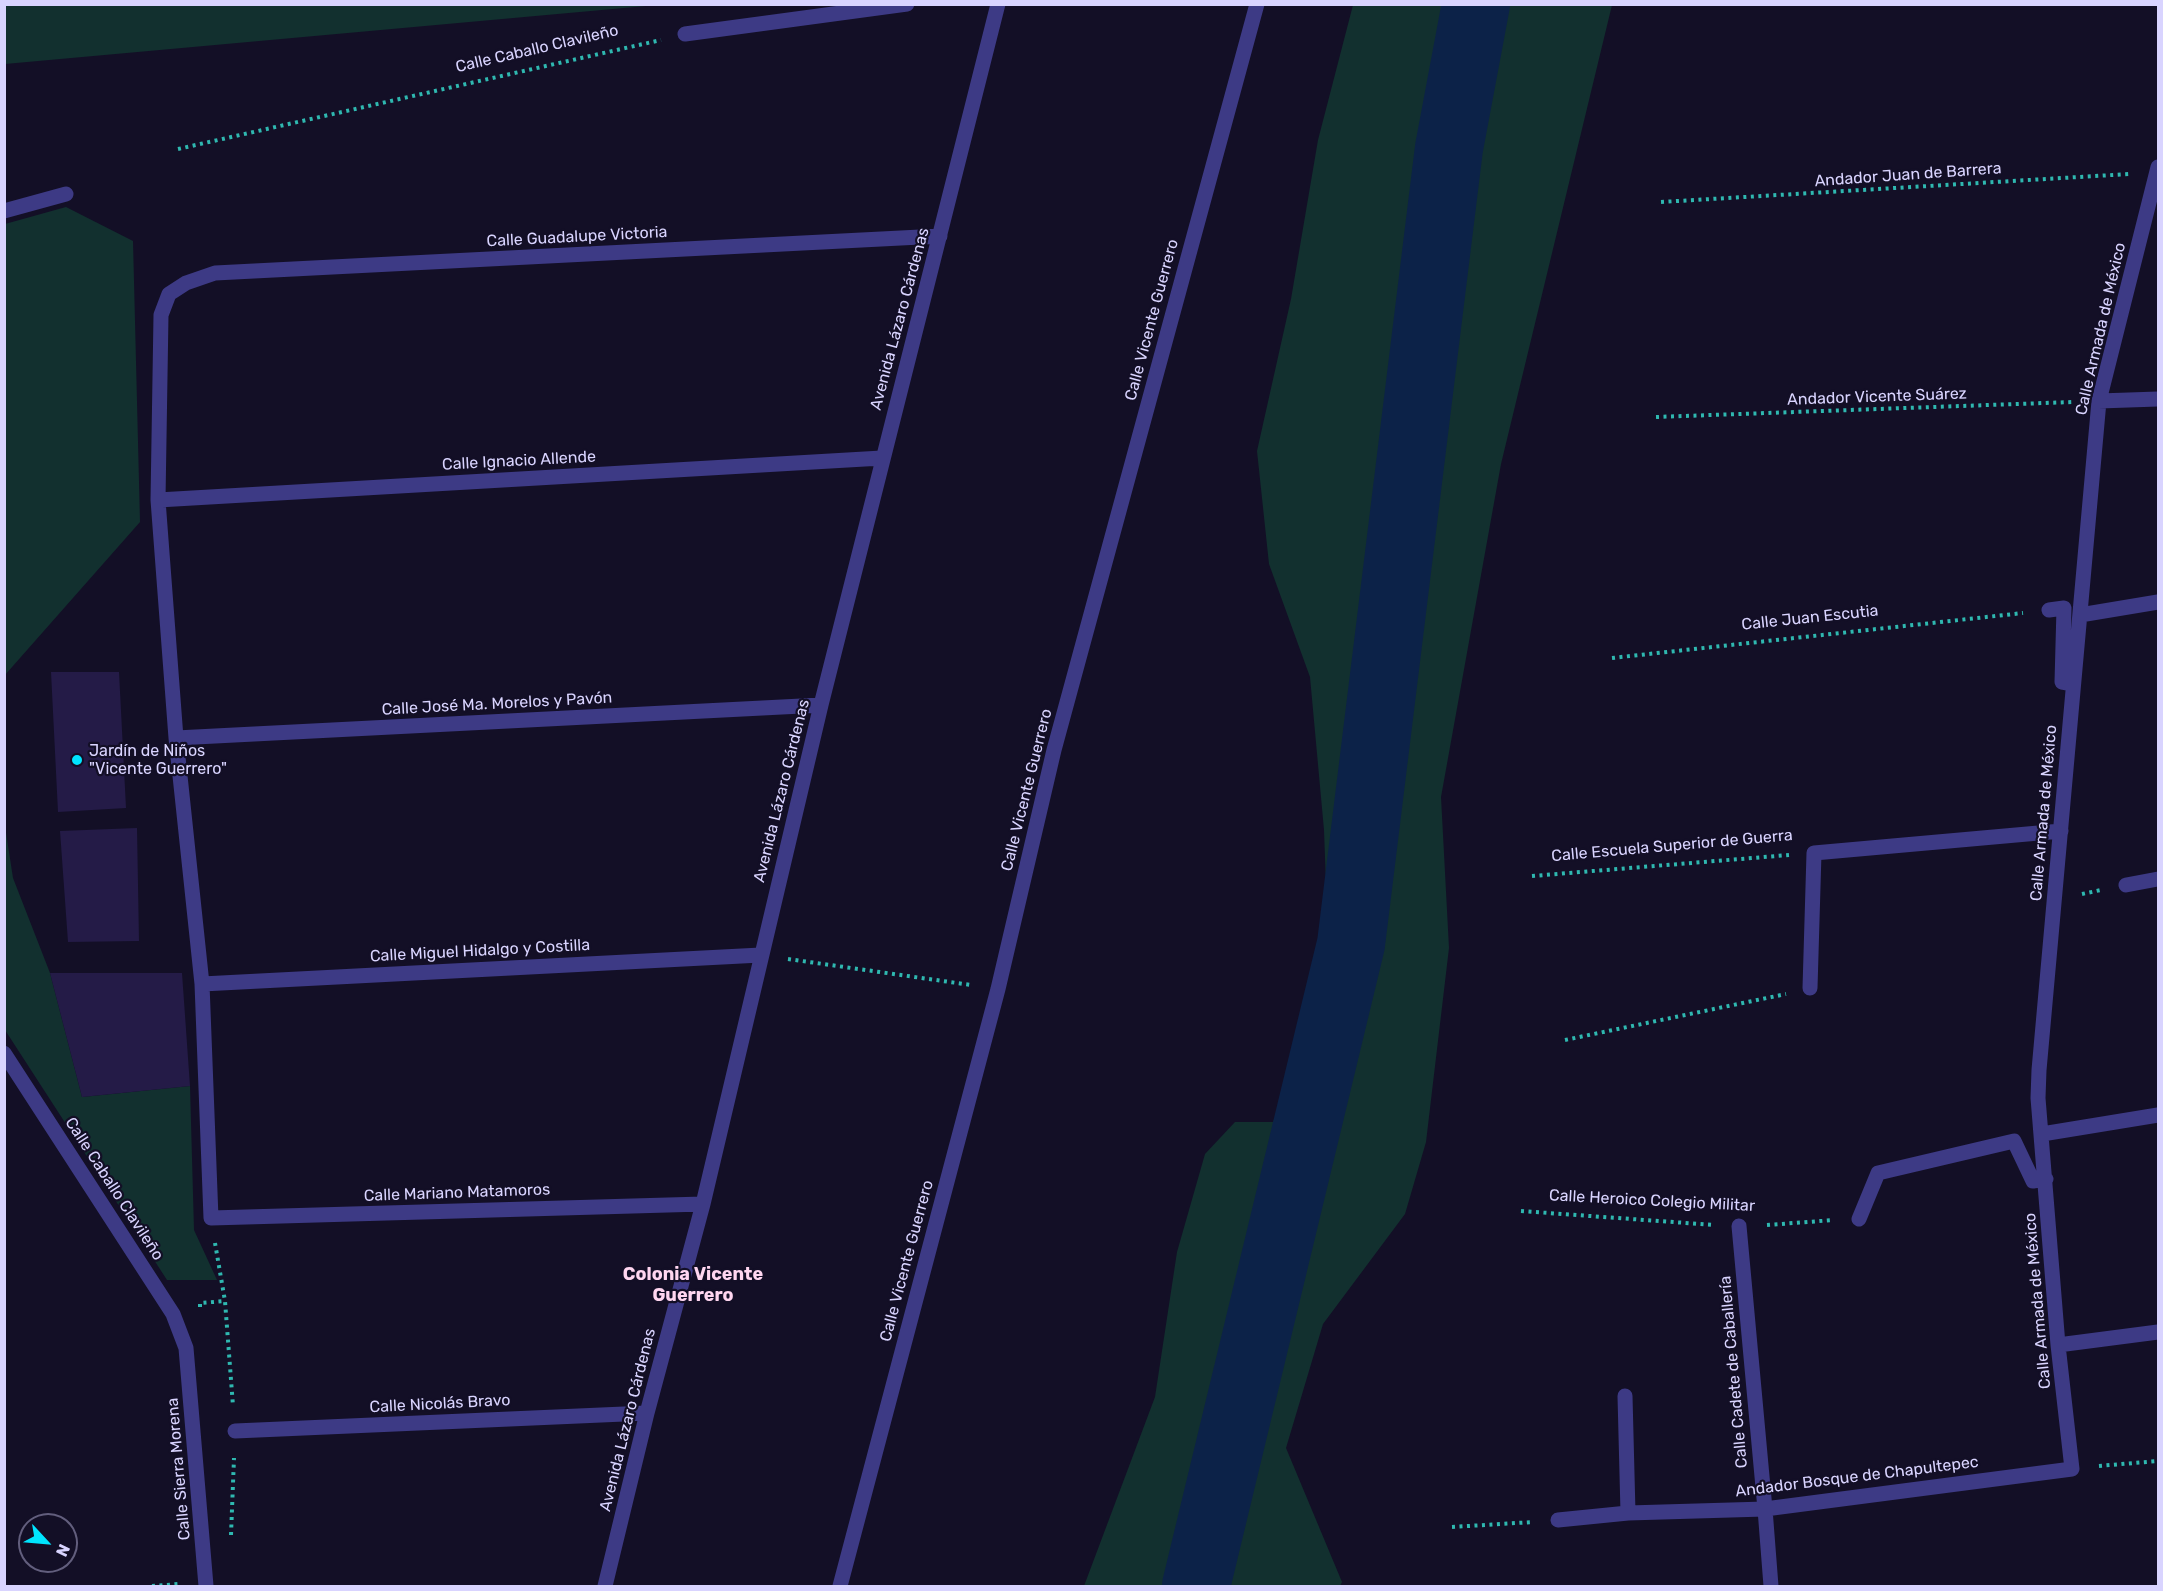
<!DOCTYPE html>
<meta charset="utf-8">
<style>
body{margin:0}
#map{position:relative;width:2163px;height:1591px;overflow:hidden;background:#130f26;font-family:Rubik,sans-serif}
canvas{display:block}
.frame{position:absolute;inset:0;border:6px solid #d9d4ff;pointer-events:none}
.north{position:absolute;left:18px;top:1513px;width:60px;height:60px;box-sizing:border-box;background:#130f26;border:2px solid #625e7d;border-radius:50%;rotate:116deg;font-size:16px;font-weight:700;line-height:24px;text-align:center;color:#d9d4ff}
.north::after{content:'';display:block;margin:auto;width:21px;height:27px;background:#00e5ff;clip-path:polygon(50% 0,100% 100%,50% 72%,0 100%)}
</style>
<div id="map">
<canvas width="2163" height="1591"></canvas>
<div class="frame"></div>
<div class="north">N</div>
</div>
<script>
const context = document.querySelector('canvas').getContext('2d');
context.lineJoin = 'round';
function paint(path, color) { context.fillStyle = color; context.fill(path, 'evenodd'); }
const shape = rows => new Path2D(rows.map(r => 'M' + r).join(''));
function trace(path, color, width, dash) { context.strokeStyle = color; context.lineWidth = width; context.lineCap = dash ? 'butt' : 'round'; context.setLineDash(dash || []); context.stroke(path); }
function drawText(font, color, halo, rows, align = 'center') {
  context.font = font + ' Rubik,sans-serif'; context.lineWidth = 4.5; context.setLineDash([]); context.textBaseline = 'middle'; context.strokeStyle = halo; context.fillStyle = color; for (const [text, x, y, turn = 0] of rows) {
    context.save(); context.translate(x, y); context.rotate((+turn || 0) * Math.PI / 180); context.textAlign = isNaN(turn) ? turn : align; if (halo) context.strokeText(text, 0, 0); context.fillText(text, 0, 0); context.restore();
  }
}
paint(shape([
 [5,4,657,4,657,5,5,64],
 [1353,5,1612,5,1501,464,1441,797,1449,948,1426,1142,1405,1214,1323,1324,1286,1448,1342,1582,1340,1586,1084,1586,1155,1397,1177,1252,1205,1154,1235,1122,1273,1122,1301,1050,1329,967,1324,830,1310,677,1269,564,1257,451,1291,299,1318,140],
 [66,207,133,241,140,522,5,675,5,224],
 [5,826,13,878,50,973,82,1097,190,1086,194,1230,217,1280,167,1280,5,1030]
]), '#12302f');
trace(shape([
 [1196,1586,1351,944,1449,148,1476,4]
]), '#0c2248', 68);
paint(shape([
 [51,672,119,672,126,808,58,812],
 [137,828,139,941,68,942,60,831],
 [50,973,182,973,190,1086,82,1097]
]), '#241b47');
trace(shape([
 [178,149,661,40],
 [1661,202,2129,174],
 [1656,417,2072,402],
 [1612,658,2023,613],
 [1532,876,1789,855],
 [2082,894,2101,890],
 [788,959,971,985],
 [1565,1040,1786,994],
 [1521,1211,1714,1225],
 [1767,1225,1834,1220],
 [215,1243,225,1301,233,1406],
 [200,1307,200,1303,225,1301],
 [2099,1466,2158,1461],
 [1452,1527,1533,1522],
 [231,1535,234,1458],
 [152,1586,179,1584]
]), '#2fb8b0', 4, [3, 4.5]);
trace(shape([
 [685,34,907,4],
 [4,211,66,194],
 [2099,401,2158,399],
 [158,500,882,458],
 [2049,610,2064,608,2062,682,2073,684],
 [2080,615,2158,602],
 [176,738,821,705],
 [2126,885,2158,879],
 [202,984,761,955],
 [1810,988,1814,853,2061,831],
 [4,1053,173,1314,186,1348,206,1586],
 [2042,1134,2158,1115],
 [703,1204,211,1218,202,984,176,738,158,500,161,315,169,294,186,283,215,273,940,236],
 [1859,1219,1878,1173,2014,1141,2033,1181,2046,1179],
 [1739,1226,1765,1509,1771,1586],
 [2058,1345,2158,1332],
 [1625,1396,1628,1513],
 [235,1431,647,1413],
 [1558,1520,1628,1513,1765,1509,2072,1469,2058,1345,2038,1098,2039,1070,2099,401,2158,167],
 [605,1586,647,1413,703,1204,821,705,998,4],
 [840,1586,998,989,1054,750,1257,4]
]), '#3d3a85', 15);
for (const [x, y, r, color] of [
 [77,760,6,"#00e5ff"]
]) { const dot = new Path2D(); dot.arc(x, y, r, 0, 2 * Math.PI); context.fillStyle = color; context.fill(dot); trace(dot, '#130f26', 2); }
drawText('16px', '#d9d4ff', '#130f26', [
 ["Calle Caballo Clavileño",537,49,-13],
 ["Andador Juan de Barrera",1908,175,-4],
 ["Calle Guadalupe Victoria",577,237,-3],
 ["Avenida Lázaro Cárdenas",900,319,-75],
 ["Calle Vicente Guerrero",1152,320,-75],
 ["Calle Armada de México",2101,329,-77],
 ["Andador Vicente Suárez",1877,397,-2],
 ["Calle Ignacio Allende",519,461,-3],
 ["Calle Juan Escutia",1810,618,-6],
 ["Calle José Ma. Morelos y Pavón",497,704,-3],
 ["Calle Vicente Guerrero",1027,790,-76],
 ["Avenida Lázaro Cárdenas",782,791,-76],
 ["Calle Armada de México",2044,813,-85],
 ["Calle Escuela Superior de Guerra",1672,846,-5],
 ["Calle Miguel Hidalgo y Costilla",480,951,-3],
 ["Calle Caballo Clavileño",114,1189,57],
 ["Calle Mariano Matamoros",457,1193,-2],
 ["Calle Heroico Colegio Militar",1652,1201,3],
 ["Calle Vicente Guerrero",907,1261,-75],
 ["Calle Armada de México",2038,1301,-95],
 ["Calle Cadete de Caballería",1734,1372,-95],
 ["Calle Nicolás Bravo",440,1404,-3],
 ["Avenida Lázaro Cárdenas",628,1420,-76],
 ["Calle Sierra Morena",179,1469,-95],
 ["Andador Bosque de Chapultepec",1857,1477,-7]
]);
drawText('16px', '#d9d4ff', '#130f26', [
 ["Jardín de Niños",89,751],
 ["\"Vicente Guerrero\"",89,769]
], 'left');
drawText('bold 18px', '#ffd6f0', '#130f26', [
 ["Colonia Vicente",693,1275],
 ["Guerrero",693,1296]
]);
</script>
